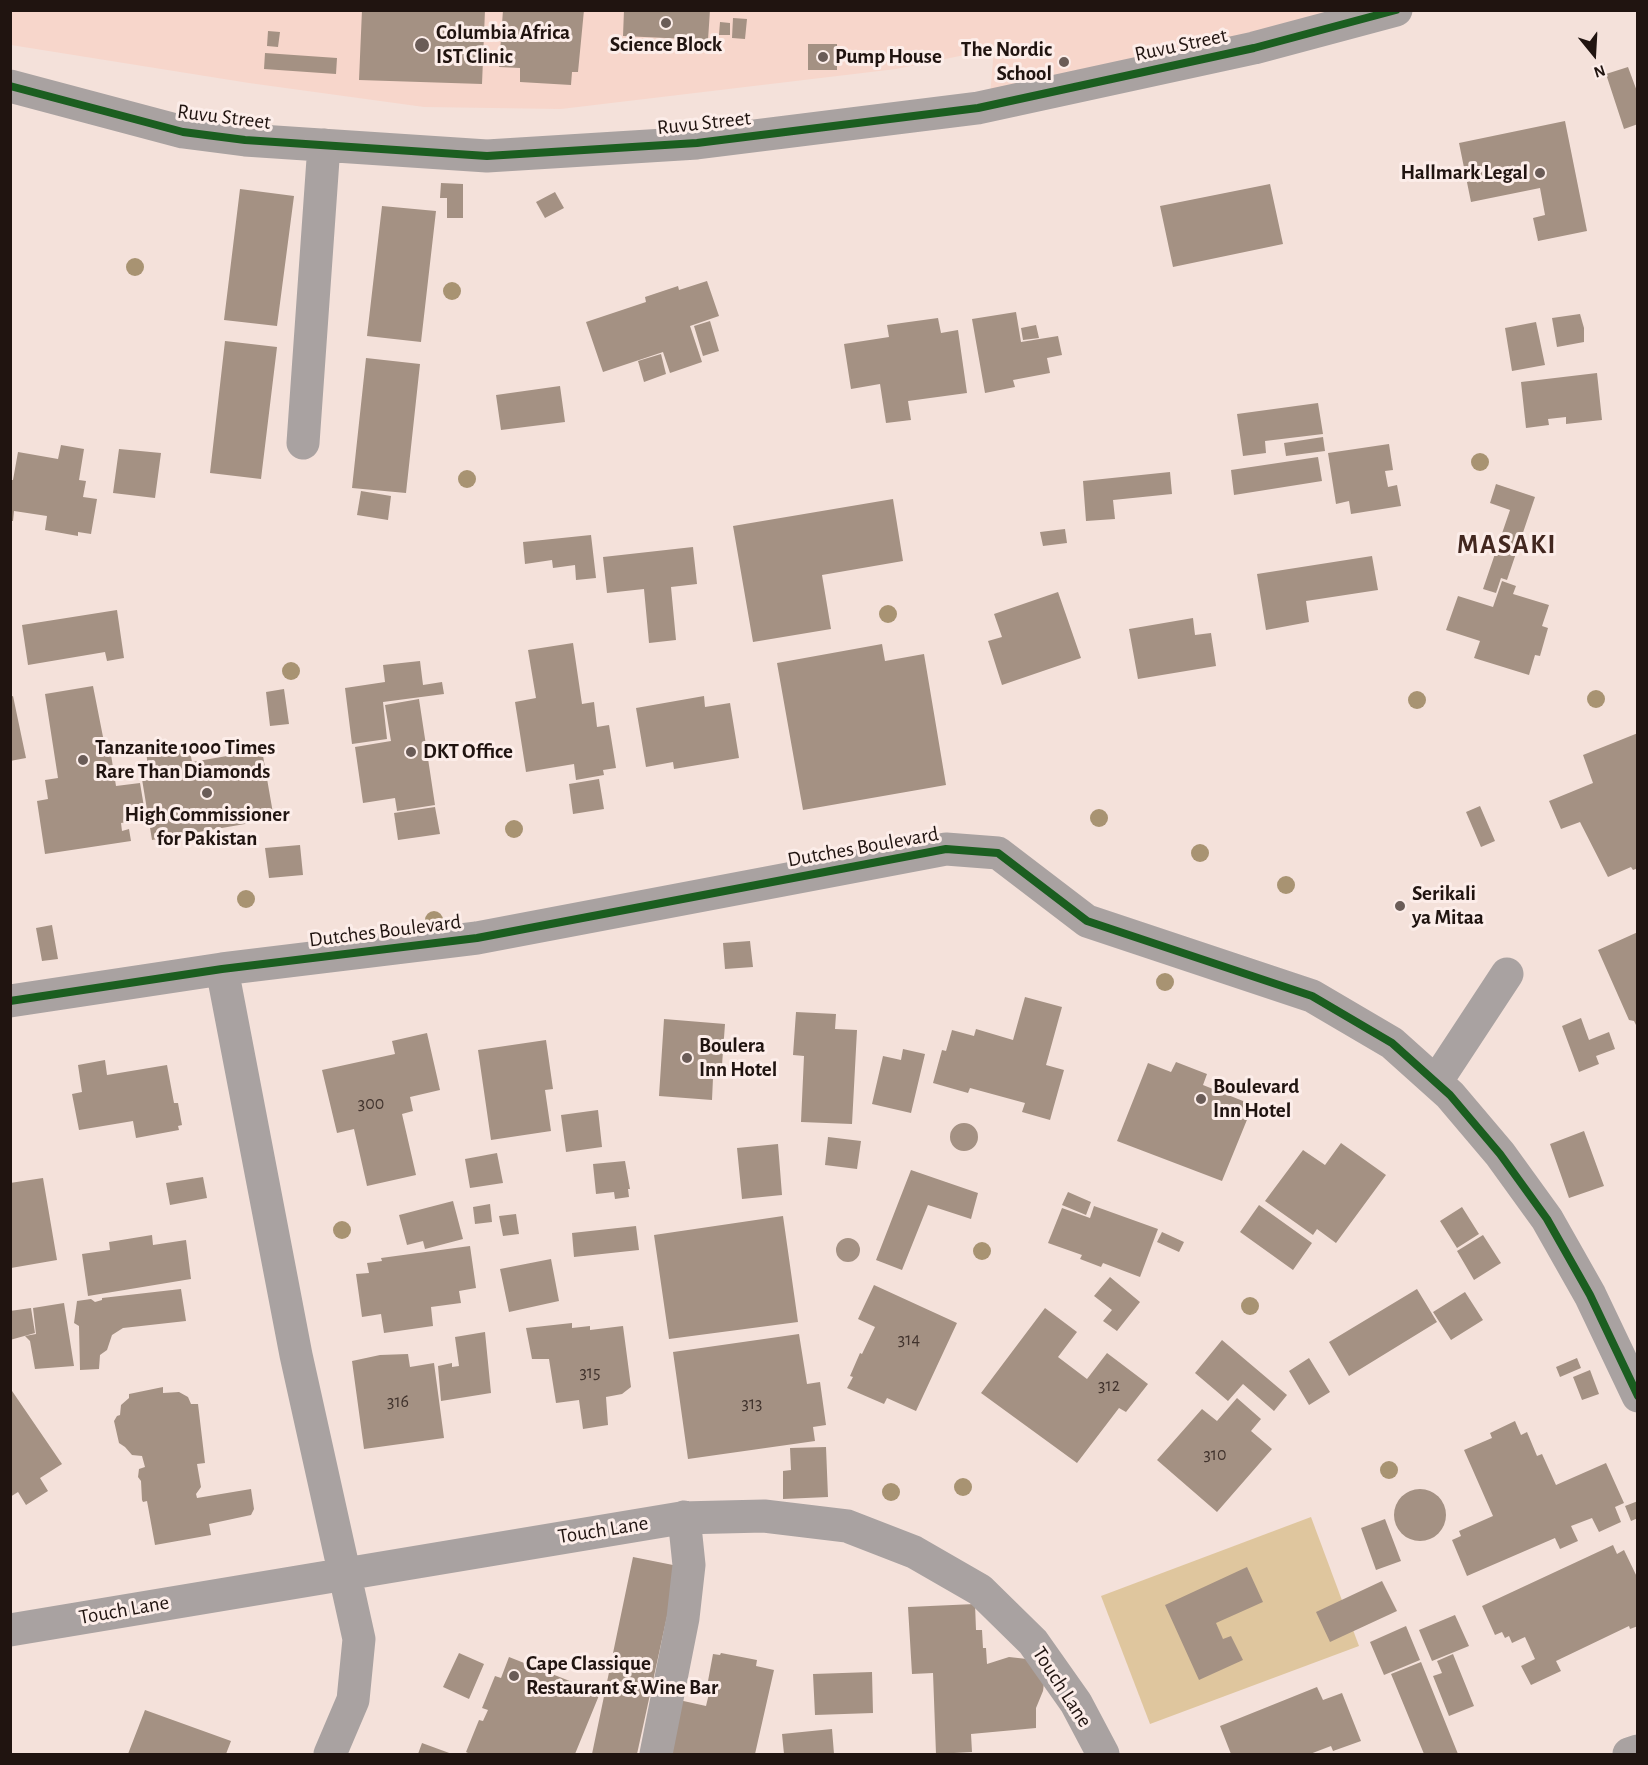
<!DOCTYPE html>
<style>
body{margin:0}
#map{position:relative;width:1648px;height:1765px;overflow:hidden;background:#f4e1da;font-family:"Alegreya Sans",sans-serif}
canvas{display:block}
.frame{position:absolute;inset:0;border:12px solid #201410;pointer-events:none}
.north{position:absolute;left:1564px;top:24px;width:60px;height:60px;-webkit-text-stroke:4px #fcede9;paint-order:stroke;rotate:162deg;font-size:16px;font-weight:700;line-height:24px;text-align:center;color:#201410}
.north::after{content:'';display:block;margin:auto;width:21px;height:27px;background:#201410;clip-path:polygon(50% 0,100% 100%,50% 72%,0 100%)}
</style>
<div id="map">
<canvas width="1648" height="1765"></canvas>
<div class="frame"></div>
<div class="north">N</div>
</div>
<script>
const context = document.querySelector('canvas').getContext('2d');
context.lineJoin = 'round';
function paint(path, color) { context.fillStyle = color; context.fill(path, 'evenodd'); }
const shape = rows => new Path2D(rows.map(r => 'M' + r).join(''));
function trace(path, color, width, dash) { context.strokeStyle = color; context.lineWidth = width; context.lineCap = dash ? 'butt' : 'round'; context.setLineDash(dash || []); context.stroke(path); }
function drawText(font, color, halo, rows, align = 'center') {
  context.font = font + ' "Alegreya Sans",sans-serif'; context.lineWidth = 6; context.setLineDash([]); context.textBaseline = 'middle'; context.strokeStyle = halo; context.fillStyle = color; for (const [text, x, y, turn = 0] of rows) {
    context.save(); context.translate(x, y); context.rotate((+turn || 0) * Math.PI / 180); context.textAlign = isNaN(turn) ? turn : align; if (halo) context.strokeText(text, 0, 0); context.fillText(text, 0, 0); context.restore();
  }
}
paint(shape([
 [10,11,1352,11,990,96,994,49,896,69,561,109,424,107,249,83,11,45]
]), '#f7d6cb');
paint(shape([
 [1311,1517,1359,1646,1150,1724,1101,1596]
]), '#dfc69e');
paint(shape([
 [362,10,485,10,482,84,359,80],
 [503,10,584,10,578,72,572,72,571,85,520,82,520,68,499,67],
 [624,10,710,10,708,40,623,36],
 [733,18,747,19,745,39,732,38],
 [720,22,730,23,730,35,719,35],
 [268,31,280,32,278,47,267,46],
 [808,44,837,44,837,70,808,70],
 [265,53,337,58,336,74,264,69],
 [1628,67,1638,94,1638,124,1624,129,1606,74],
 [1565,121,1587,231,1538,241,1533,218,1545,215,1540,188,1471,202,1459,143],
 [441,183,463,184,463,218,447,218,447,198,440,198],
 [1270,184,1283,244,1173,267,1160,206],
 [240,189,294,196,277,326,224,320],
 [555,192,564,208,545,218,536,202],
 [382,206,436,211,421,342,367,336],
 [707,281,719,316,690,326,702,362,670,373,663,352,603,372,586,322,646,302,645,297,678,286,679,290],
 [1016,312,1021,342,1058,336,1062,355,1047,358,1050,373,1013,380,1015,387,985,393,972,319],
 [1580,314,1584,328,1584,342,1557,347,1552,318],
 [938,318,941,333,958,330,967,393,908,401,911,420,886,423,880,384,851,389,844,344,889,337,887,325],
 [710,321,719,351,703,356,694,326],
 [1536,322,1545,365,1512,371,1505,328],
 [1036,325,1039,338,1023,340,1021,328],
 [225,341,277,347,261,479,210,473],
 [661,354,666,374,644,382,638,361],
 [366,358,420,364,406,493,352,488],
 [1597,373,1602,420,1566,424,1566,417,1548,419,1549,425,1526,428,1521,382],
 [560,386,565,422,501,430,496,395],
 [1318,403,1323,434,1265,441,1266,453,1243,456,1237,414],
 [1323,437,1325,451,1286,456,1284,443],
 [1389,444,1393,470,1385,471,1388,487,1397,485,1401,506,1351,514,1349,501,1336,504,1328,453],
 [61,445,84,449,79,480,86,481,83,497,97,499,91,534,78,532,78,536,45,530,47,516,14,511,13,521,10,521,10,480,13,480,18,452,58,459],
 [119,449,161,453,155,498,113,493],
 [1318,457,1322,481,1234,495,1231,470],
 [1170,472,1172,494,1113,500,1115,519,1086,521,1083,481],
 [1496,484,1535,497,1507,580,1501,578,1496,593,1483,589,1510,510,1490,503],
 [361,491,391,496,388,520,357,515],
 [893,499,903,561,822,575,831,629,753,642,733,526],
 [1065,529,1067,543,1043,546,1040,532],
 [591,535,596,578,576,580,575,565,553,568,552,560,525,564,523,542],
 [693,547,697,584,671,587,676,640,649,643,644,589,607,593,603,557],
 [1372,556,1378,590,1306,601,1309,622,1266,630,1257,574],
 [1502,581,1516,586,1513,594,1549,605,1542,626,1548,628,1540,656,1535,655,1529,675,1474,658,1480,641,1446,630,1458,596,1493,607],
 [1058,592,1081,658,1002,685,988,641,1002,637,994,614],
 [117,610,124,658,107,661,105,652,28,665,22,625],
 [1193,618,1195,635,1211,633,1216,666,1138,679,1129,629],
 [573,643,582,704,594,702,597,727,609,725,616,768,603,770,604,775,576,780,574,764,526,772,515,702,536,698,528,650],
 [882,644,885,661,924,654,946,785,803,810,777,663],
 [420,661,423,685,442,682,444,694,383,702,387,739,352,744,345,688,385,682,383,665],
 [93,686,104,742,109,742,116,786,140,783,146,819,121,823,122,831,129,829,131,841,45,854,37,801,48,799,45,780,58,778,45,694],
 [284,689,289,724,270,726,266,692],
 [13,696,26,758,10,761,10,697],
 [704,696,705,707,730,703,739,758,674,769,673,762,646,767,636,708],
 [419,699,435,805,397,811,395,798,363,803,355,747,391,741,385,705],
 [1638,733,1638,868,1633,870,1631,867,1608,877,1580,822,1561,829,1549,801,1593,783,1583,755],
 [189,745,192,762,262,750,274,819,152,840,140,767,148,766,146,752],
 [599,779,604,809,573,814,569,784],
 [1480,806,1495,841,1481,847,1466,812],
 [435,807,440,834,398,840,394,813],
 [300,845,303,875,269,878,265,848],
 [52,925,58,959,42,961,36,928],
 [1638,932,1638,1029,1634,1021,1629,1020,1598,950],
 [750,941,753,967,725,969,723,943],
 [1025,997,1062,1007,1046,1065,1064,1070,1050,1120,1022,1112,1025,1103,970,1088,968,1093,933,1083,942,1050,946,1051,952,1030,974,1036,976,1029,1013,1040],
 [796,1012,836,1014,835,1029,857,1030,852,1124,801,1122,804,1056,793,1055],
 [1581,1018,1589,1040,1609,1032,1615,1049,1596,1056,1599,1064,1579,1072,1562,1026],
 [664,1019,725,1024,721,1079,713,1078,712,1100,659,1096],
 [427,1033,440,1090,410,1097,413,1111,402,1114,416,1175,367,1186,354,1129,337,1133,322,1070,395,1054,392,1041],
 [546,1040,553,1089,545,1090,551,1131,491,1140,478,1050],
 [903,1049,925,1054,911,1113,872,1104,883,1056,901,1060],
 [105,1060,107,1075,167,1065,174,1103,178,1103,182,1125,178,1126,179,1130,136,1138,133,1121,79,1130,72,1094,82,1092,78,1065],
 [1176,1062,1207,1074,1203,1085,1253,1105,1222,1181,1117,1141,1148,1063,1171,1072],
 [598,1110,602,1147,566,1152,561,1115],
 '950 1137a14 14 0 1 1 28 0a14 14 0 1 1-28 0Z',
 [1584,1131,1604,1186,1569,1198,1550,1144],
 [828,1137,861,1141,857,1169,825,1165],
 [1341,1143,1386,1175,1336,1243,1317,1229,1313,1235,1265,1201,1303,1150,1325,1165],
 [778,1144,782,1195,742,1199,737,1148],
 [497,1153,503,1183,470,1188,465,1159],
 [625,1161,630,1189,628,1189,629,1197,615,1199,614,1192,596,1194,593,1164],
 [911,1170,978,1193,971,1219,928,1205,902,1270,876,1260],
 [203,1177,207,1198,170,1205,166,1183],
 [43,1178,57,1260,11,1268,10,1183],
 [1068,1192,1091,1202,1086,1215,1062,1205],
 [453,1201,463,1239,425,1249,423,1241,407,1245,399,1215],
 [490,1204,492,1222,475,1224,473,1207],
 [1259,1205,1312,1243,1293,1270,1240,1232],
 [1094,1206,1158,1229,1140,1277,1103,1263,1101,1267,1080,1259,1082,1255,1048,1243,1062,1208,1090,1218],
 [1462,1207,1479,1234,1457,1248,1440,1221],
 [516,1214,519,1234,503,1236,499,1216],
 [783,1216,798,1322,669,1339,654,1235],
 [636,1226,639,1250,574,1257,572,1233],
 [1162,1232,1184,1242,1179,1252,1157,1242],
 [152,1235,153,1245,186,1240,191,1279,88,1296,82,1254,110,1250,109,1242],
 [1483,1235,1501,1263,1474,1280,1457,1251],
 '836 1250a12 12 0 1 1 24 0a12 12 0 1 1-24 0Z',
 [470,1246,476,1288,459,1291,461,1303,431,1307,433,1326,384,1333,381,1314,362,1317,356,1274,369,1273,367,1263,382,1261,381,1258],
 [551,1259,559,1301,509,1312,500,1269],
 [1110,1277,1140,1302,1117,1331,1103,1321,1112,1310,1094,1296],
 [874,1285,957,1323,916,1411,887,1398,884,1404,847,1388,853,1377,850,1376,860,1353,862,1354,875,1327,858,1319],
 [181,1289,186,1321,123,1328,112,1335,107,1350,100,1355,99,1369,80,1370,79,1326,74,1323,77,1301,91,1299,95,1302,102,1300,102,1298],
 [1417,1289,1437,1322,1349,1376,1329,1342],
 [1465,1292,1483,1320,1451,1340,1433,1312],
 [64,1303,74,1366,35,1369,30,1341,25,1336,36,1334,33,1308],
 [31,1308,35,1333,10,1340,10,1311],
 [1045,1308,1077,1332,1058,1357,1087,1379,1107,1353,1148,1384,1126,1412,1119,1408,1077,1463,981,1393],
 [572,1323,572,1328,590,1326,590,1330,623,1326,631,1387,622,1394,606,1397,608,1425,583,1429,579,1400,556,1403,549,1359,532,1359,526,1328],
 [485,1332,491,1393,441,1401,438,1366,452,1363,452,1367,459,1366,455,1337],
 [799,1334,807,1384,820,1382,826,1425,813,1427,815,1441,688,1459,673,1352],
 [1222,1340,1287,1395,1274,1411,1243,1384,1228,1401,1195,1373],
 [408,1354,410,1367,434,1363,444,1438,364,1449,352,1361,380,1355],
 [1309,1358,1330,1392,1309,1405,1289,1371],
 [1577,1358,1581,1368,1560,1377,1556,1367],
 [1590,1370,1599,1394,1582,1400,1573,1377],
 [163,1387,163,1393,179,1392,188,1397,191,1404,198,1404,205,1463,197,1464,201,1487,196,1494,197,1498,251,1489,254,1509,251,1515,209,1524,211,1535,155,1545,147,1501,143,1502,142,1500,141,1481,138,1477,139,1469,145,1467,142,1456,132,1455,125,1447,119,1443,114,1421,117,1416,120,1415,121,1405,129,1398,129,1394],
 [10,1388,62,1464,40,1478,48,1491,26,1505,18,1492,10,1497],
 [1237,1398,1261,1419,1251,1431,1272,1449,1217,1512,1157,1460,1202,1409,1217,1421],
 [1515,1421,1521,1435,1527,1432,1537,1456,1542,1454,1556,1485,1606,1463,1624,1503,1615,1507,1621,1522,1599,1532,1592,1518,1571,1526,1578,1541,1560,1549,1555,1538,1467,1576,1452,1540,1461,1536,1459,1531,1493,1516,1464,1450,1492,1438,1490,1433],
 [826,1447,828,1497,783,1499,783,1471,791,1470,790,1448],
 '1394 1515a26 26 0 1 1 52 0a26 26 0 1 1-52 0Z',
 [1638,1501,1638,1518,1631,1521,1625,1506],
 [1385,1519,1401,1561,1376,1570,1361,1528],
 [1613,1545,1617,1554,1624,1550,1638,1579,1638,1626,1630,1629,1629,1626,1556,1661,1561,1671,1531,1685,1521,1666,1535,1659,1525,1637,1512,1643,1509,1636,1505,1638,1502,1632,1495,1635,1482,1606],
 [633,1557,678,1566,637,1754,592,1754],
 [1247,1567,1263,1602,1216,1623,1223,1639,1231,1636,1243,1660,1199,1680,1165,1605],
 [1382,1581,1397,1611,1330,1642,1316,1612],
 [975,1604,976,1630,982,1630,983,1648,986,1648,987,1664,1009,1657,1027,1659,1044,1683,1043,1691,1036,1708,1036,1728,971,1734,972,1752,936,1754,933,1673,912,1674,908,1607],
 [1455,1615,1469,1646,1432,1661,1419,1630],
 [1406,1626,1420,1660,1384,1675,1370,1642],
 [459,1653,484,1664,469,1699,443,1687],
 [721,1653,757,1660,756,1666,774,1670,755,1754,666,1754,679,1700,706,1706,712,1681,708,1681,713,1654,720,1655],
 [1453,1654,1474,1706,1449,1716,1433,1676,1442,1673,1437,1661],
 [509,1657,600,1693,575,1754,470,1754,466,1752,479,1720,483,1721,488,1710,482,1708,495,1676,501,1678],
 [1421,1662,1458,1754,1424,1754,1391,1674],
 [872,1672,873,1713,815,1715,813,1674],
 [1317,1687,1323,1700,1342,1693,1361,1741,1333,1751,1331,1746,1310,1754,1231,1754,1220,1726],
 [145,1710,231,1741,226,1754,128,1754],
 [832,1729,834,1754,784,1754,782,1734],
 [422,1743,452,1754,418,1754]
]), '#a49183');
trace(shape([
 [10,86,183,132,245,140,487,156,697,143,978,108,1254,48,1396,10],
 [303,443,324,145],
 [222,969,296,1355,359,1639,353,1700,330,1754],
 [10,1001,222,969,477,938,946,849,998,853,1087,921,1312,996,1392,1043,1450,1095,1500,1154,1547,1219,1590,1295,1638,1396],
 [1436,1082,1507,974],
 [10,1630,681,1518,764,1516,847,1526,914,1552,980,1590,1033,1642,1076,1703,1103,1754],
 [656,1754,683,1618,689,1565,684,1517],
 [1629,1754,1638,1751]
]), '#a9a2a1', 33);
trace(shape([
 [10,86,183,132,245,140,487,156,697,143,978,108,1254,48,1396,10],
 [10,1001,222,969,477,938,946,849,998,853,1087,921,1312,996,1392,1043,1450,1095,1500,1154,1547,1219,1590,1295,1638,1396]
]), '#1b5e20', 8);
context.fillStyle = '#a89372';
for (const [x, y] of [
 [135,267],
 [452,291],
 [1480,462],
 [467,479],
 [888,614],
 [291,671],
 [1596,699],
 [1417,700],
 [1099,818],
 [514,829],
 [1200,853],
 [1286,885],
 [246,899],
 [434,920],
 [1165,982],
 [342,1230],
 [982,1251],
 [1250,1306],
 [1389,1470],
 [963,1487],
 [891,1492]
]) { context.beginPath(); context.arc(x, y, 9, 0, 2 * Math.PI); context.fill(); }
for (const [x, y, r, color] of [
 [666,23,6,"#6a5c57"],
 [422,45,8,"#6a5c57"],
 [823,57,6,"#6a5c57"],
 [1064,62,6,"#6a5c57"],
 [1540,173,6,"#6a5c57"],
 [411,752,6,"#6a5c57"],
 [83,760,6,"#6a5c57"],
 [207,793,6,"#6a5c57"],
 [1400,906,6,"#6a5c57"],
 [687,1058,6,"#6a5c57"],
 [1201,1099,6,"#6a5c57"],
 [514,1676,6,"#6a5c57"]
]) { const dot = new Path2D(); dot.arc(x, y, r, 0, 2 * Math.PI); context.fillStyle = color; context.fill(dot); trace(dot, '#fcede9', 2); }
drawText('18px', '#41332d', null, [
 ["300",371,1104],
 ["314",909,1340],
 ["315",590,1373],
 ["312",1109,1386],
 ["316",398,1402],
 ["313",752,1404],
 ["310",1215,1455]
]);
drawText('bold 21px', '#201410', '#fcede9', [
 ["Columbia Africa",436,33],
 ["IST Clinic",436,57],
 ["Science Block",666,45,"center"],
 ["The Nordic",1052,50,"right"],
 ["School",1052,74,"right"],
 ["Pump House",835,57],
 ["Hallmark Legal",1528,173,"right"],
 ["Tanzanite 1000 Times",95,748],
 ["Rare Than Diamonds",95,772],
 ["DKT Office",423,752],
 ["High Commissioner",207,815,"center"],
 ["for Pakistan",207,839,"center"],
 ["Serikali",1412,894],
 ["ya Mitaa",1412,918],
 ["Boulera",699,1046],
 ["Inn Hotel",699,1070],
 ["Boulevard",1213,1087],
 ["Inn Hotel",1213,1111],
 ["Cape Classique",526,1664],
 ["Restaurant & Wine Bar",526,1688]
], 'left');
drawText('21px', '#201410', '#fcede9', [
 ["Ruvu Street",1181,45,-12],
 ["Ruvu Street",224,117,7],
 ["Ruvu Street",704,123,-6],
 ["Dutches Boulevard",863,847,-10],
 ["Dutches Boulevard",385,931,-7],
 ["Touch Lane",603,1530,-9],
 ["Touch Lane",124,1610,-10],
 ["Touch Lane",1062,1687,57]
]);
context.letterSpacing = '1.5px';
drawText('bold 27px', '#42271f', '#fcede9', [
 ["MASAKI",1507,545]
]);
context.letterSpacing = '0px';
</script>
